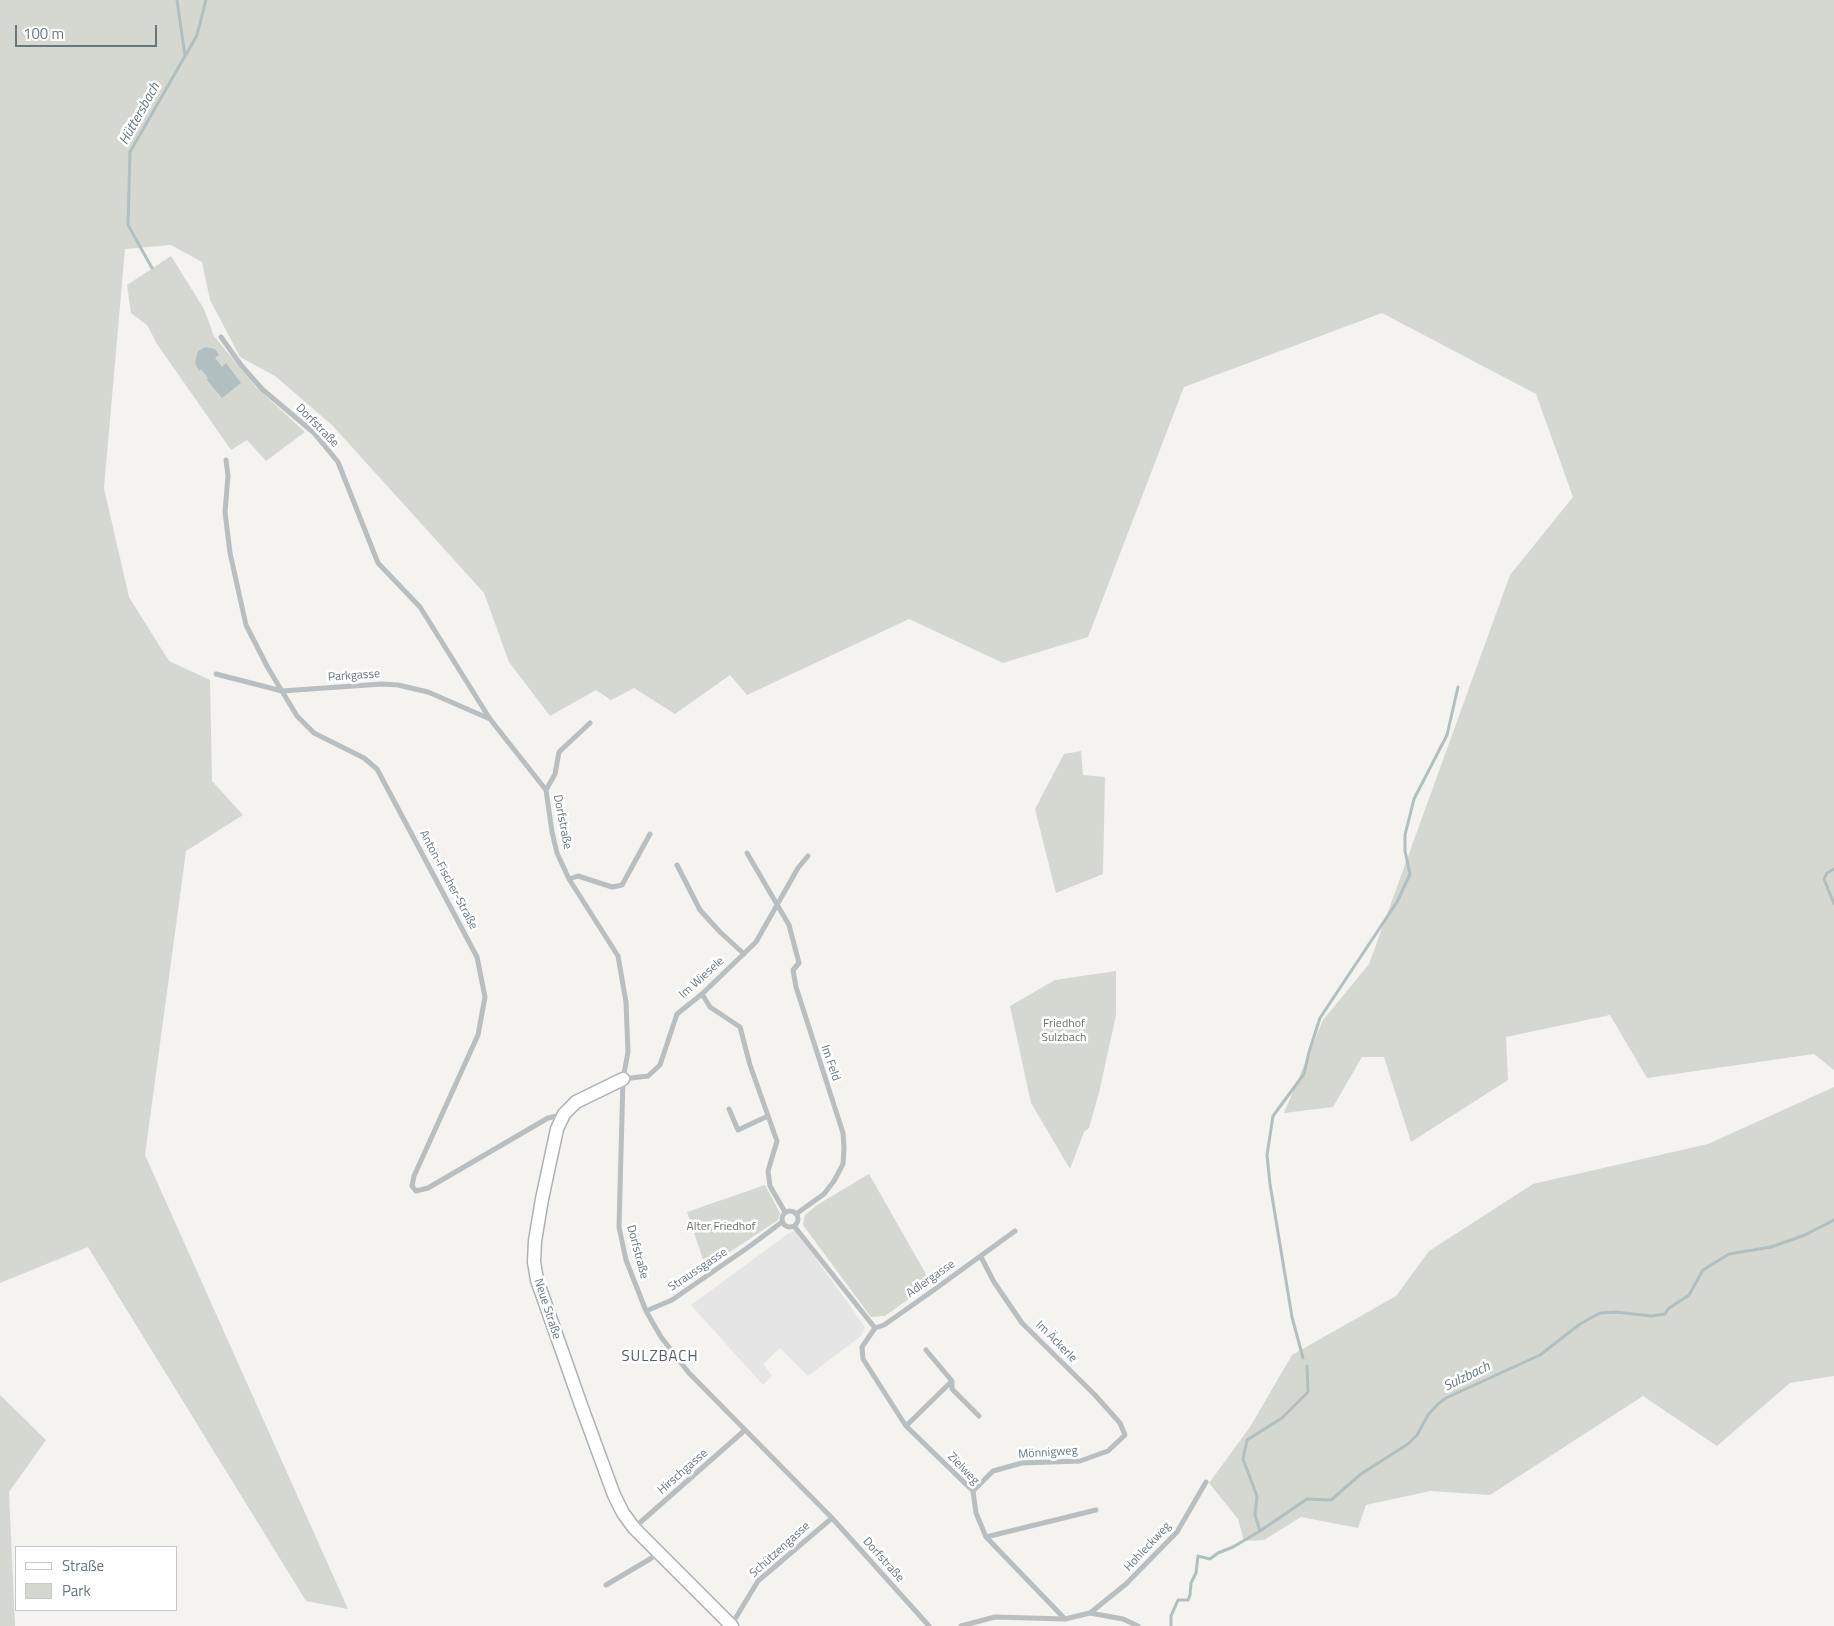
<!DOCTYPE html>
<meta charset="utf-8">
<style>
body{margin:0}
#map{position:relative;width:1834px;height:1626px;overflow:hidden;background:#f4f3f0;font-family:"Titillium Web",sans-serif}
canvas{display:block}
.legend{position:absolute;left:15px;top:1546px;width:162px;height:65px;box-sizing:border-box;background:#fff;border:1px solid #c2c9cb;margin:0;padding:6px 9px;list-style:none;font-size:15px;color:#66777e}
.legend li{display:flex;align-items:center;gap:10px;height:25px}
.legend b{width:25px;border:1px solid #c2c9cb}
.scale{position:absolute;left:15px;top:25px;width:142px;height:22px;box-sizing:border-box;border:2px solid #66777e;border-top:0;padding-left:6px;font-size:15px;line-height:18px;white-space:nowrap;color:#66777e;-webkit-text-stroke:4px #fff;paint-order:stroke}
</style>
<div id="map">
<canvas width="1834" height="1626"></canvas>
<ul class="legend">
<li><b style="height:6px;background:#fff"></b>Straße</li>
<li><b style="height:14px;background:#d4d8d0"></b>Park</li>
</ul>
<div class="scale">100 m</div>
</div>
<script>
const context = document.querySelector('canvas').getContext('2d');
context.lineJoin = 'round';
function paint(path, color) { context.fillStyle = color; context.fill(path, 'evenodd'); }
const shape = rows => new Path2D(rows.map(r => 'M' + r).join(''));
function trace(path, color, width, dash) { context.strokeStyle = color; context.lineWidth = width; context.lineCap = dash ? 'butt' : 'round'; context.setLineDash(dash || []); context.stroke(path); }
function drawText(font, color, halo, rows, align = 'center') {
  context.font = font + ' "Titillium Web",sans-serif'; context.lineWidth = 5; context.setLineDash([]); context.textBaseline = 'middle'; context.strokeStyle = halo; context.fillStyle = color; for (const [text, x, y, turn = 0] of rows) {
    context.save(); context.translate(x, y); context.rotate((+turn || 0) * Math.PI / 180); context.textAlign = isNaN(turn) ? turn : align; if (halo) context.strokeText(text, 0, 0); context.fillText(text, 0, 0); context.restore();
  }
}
paint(shape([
 [796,1231,865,1327,861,1336,808,1376,780,1348,763,1364,772,1376,763,1385,691,1305,789,1233]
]), '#e4e5e4');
paint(shape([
 [0,0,1834,0,1834,1070,1814,1054,1647,1078,1610,1015,1506,1037,1508,1080,1411,1142,1384,1057,1362,1057,1333,1107,1284,1113,1323,1020,1369,964,1510,575,1573,497,1536,394,1382,313,1184,387,1088,637,1003,663,909,619,747,695,730,675,675,714,634,688,611,700,596,690,550,716,509,662,484,593,332,425,275,376,240,357,210,300,202,262,171,245,125,249,104,488,129,597,169,661,210,680,212,781,243,815,186,851,145,1155,348,1609,306,1601,88,1247,0,1283],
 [171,256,204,309,214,336,256,387,305,432,266,461,247,440,231,450,157,344,147,325,131,313,127,285],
 [1081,751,1083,775,1105,777,1103,874,1056,893,1035,809,1064,754],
 [1116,971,1116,1015,1099,1093,1089,1128,1084,1132,1070,1169,1031,1103,1010,1006,1055,980],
 [1834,1087,1834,1376,1790,1383,1717,1446,1643,1396,1490,1495,1430,1491,1366,1505,1358,1528,1301,1517,1264,1540,1244,1541,1238,1519,1209,1483,1250,1427,1292,1355,1396,1296,1429,1251,1533,1184,1708,1144],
 [869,1174,931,1283,885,1316,871,1317,803,1225,805,1215,817,1205],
 [765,1185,780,1213,778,1220,706,1268,687,1212],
 [0,1395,46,1440,9,1492,15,1626,0,1626]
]), '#d4d8d0');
paint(shape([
 [206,347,215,349,219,355,215,358,222,367,226,363,241,383,222,398,207,380,208,378,201,369,199,371,197,367,195,362,198,351]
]), '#b1bfc1');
trace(shape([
 [186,55,197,35,206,0],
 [152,268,128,225,130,152,185,56,177,0],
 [1834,869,1827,873,1824,879,1834,904],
 [1303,1358,1292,1317,1270,1184,1267,1155,1273,1116,1304,1074,1309,1052,1320,1018,1397,902,1410,874,1405,851,1405,835,1414,799,1447,735,1458,687],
 [1260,1531,1255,1515,1257,1496,1243,1459,1247,1440,1282,1418,1308,1392,1307,1366],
 [1171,1626,1171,1616,1178,1600,1188,1600,1190,1595,1191,1583,1196,1573,1198,1556,1210,1559,1218,1553,1233,1547,1260,1531,1307,1499,1331,1500,1361,1474,1408,1444,1417,1435,1428,1415,1438,1404,1446,1398,1540,1355,1580,1324,1600,1313,1616,1312,1651,1316,1665,1314,1668,1309,1689,1295,1703,1270,1729,1254,1771,1247,1805,1235,1834,1220]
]), '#b1bfc1', 3);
const secondary = shape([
 [623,1079,576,1102,564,1114,557,1129,542,1199,535,1241,534,1262,537,1280,581,1405,614,1495,623,1513,634,1528,732,1626]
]);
trace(secondary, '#abb2b5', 15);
trace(shape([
 [221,337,241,365,262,389,314,433,338,462,378,563,420,607,490,719,546,790,552,832,557,853,569,879,618,956,626,1002,628,1052,623,1079,619,1227,626,1260,646,1311,661,1337,689,1373,832,1518,929,1626],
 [226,460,228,476,225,512,230,553,246,625,268,668,297,716,314,733,364,758,377,769,477,957,485,997,478,1035,414,1176,412,1186,416,1191,428,1188,548,1118,561,1115],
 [216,674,282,691,382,684,398,685,428,692,490,719],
 [546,790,555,774,559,752,590,723],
 [747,853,789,925,799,963,793,970,796,987,843,1133,844,1148,843,1164,834,1181,824,1194,796,1214],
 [677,865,700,910,720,932,744,954],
 [569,879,578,876,612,887,622,885,650,834],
 [702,994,710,1007,740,1027,750,1065,777,1141,768,1171,770,1186,785,1212],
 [623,1079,648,1076,660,1065,677,1014,702,994,756,942,798,868,808,856],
 [729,1109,738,1130,768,1116],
 '782 1219a8 8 0 1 1 16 0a8 8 0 1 1-16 0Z',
 [794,1226,875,1328],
 [1015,1231,931,1292,884,1325,875,1328,862,1347,863,1359,906,1426,973,1491,976,1513,986,1537,1065,1619],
 [646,1311,672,1300,750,1246,782,1222],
 [926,1350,952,1381,952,1389,979,1416],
 [906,1426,952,1381],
 [973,1491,993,1471,1022,1463,1080,1461,1108,1451,1125,1435,1120,1423,1095,1395,1022,1323,994,1282,981,1257],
 [635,1527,745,1430],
 [986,1537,1096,1510],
 [606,1585,650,1559,658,1553],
 [1090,1613,1126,1584,1177,1532,1206,1482],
 [732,1624,758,1581,832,1518],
 [961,1626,995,1617,1065,1619,1090,1613,1123,1619,1138,1626]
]), '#b9bec0', 5);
trace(secondary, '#fff', 12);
drawText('12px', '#66777e', '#fff', [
 ["Dorfstraße",317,426,45],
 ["Parkgasse",354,676,-4],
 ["Dorfstraße",562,822,79],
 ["Anton-Fischer-Straße",448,880,62],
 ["Im Wiesele",702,978,-42],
 ["Im Feld",830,1063,71],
 ["Dorfstraße",637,1252,75],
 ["Straussgasse",698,1270,-34],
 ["Adlergasse",931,1279,-35],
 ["Neue Straße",547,1309,72],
 ["Im Äckerle",1056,1342,45],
 ["Mönnigweg",1048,1453,-4],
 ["Zielweg",963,1469,46],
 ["Hirschgasse",683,1472,-41],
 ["Hohleckweg",1148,1547,-47],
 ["Schützengasse",780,1550,-42],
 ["Dorfstraße",883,1560,48]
]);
drawText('12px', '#6b7664', '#fff', [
 ["Friedhof",1064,1024],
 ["Sulzbach",1064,1038],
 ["Alter Friedhof",721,1227]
]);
drawText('italic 14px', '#62787b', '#fff', [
 ["Hüttersbach",140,114,-61],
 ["Sulzbach",1467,1377,-26]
]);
context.letterSpacing = '1px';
drawText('15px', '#535f64', '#fff', [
 ["SULZBACH",660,1357]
]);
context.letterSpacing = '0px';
</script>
